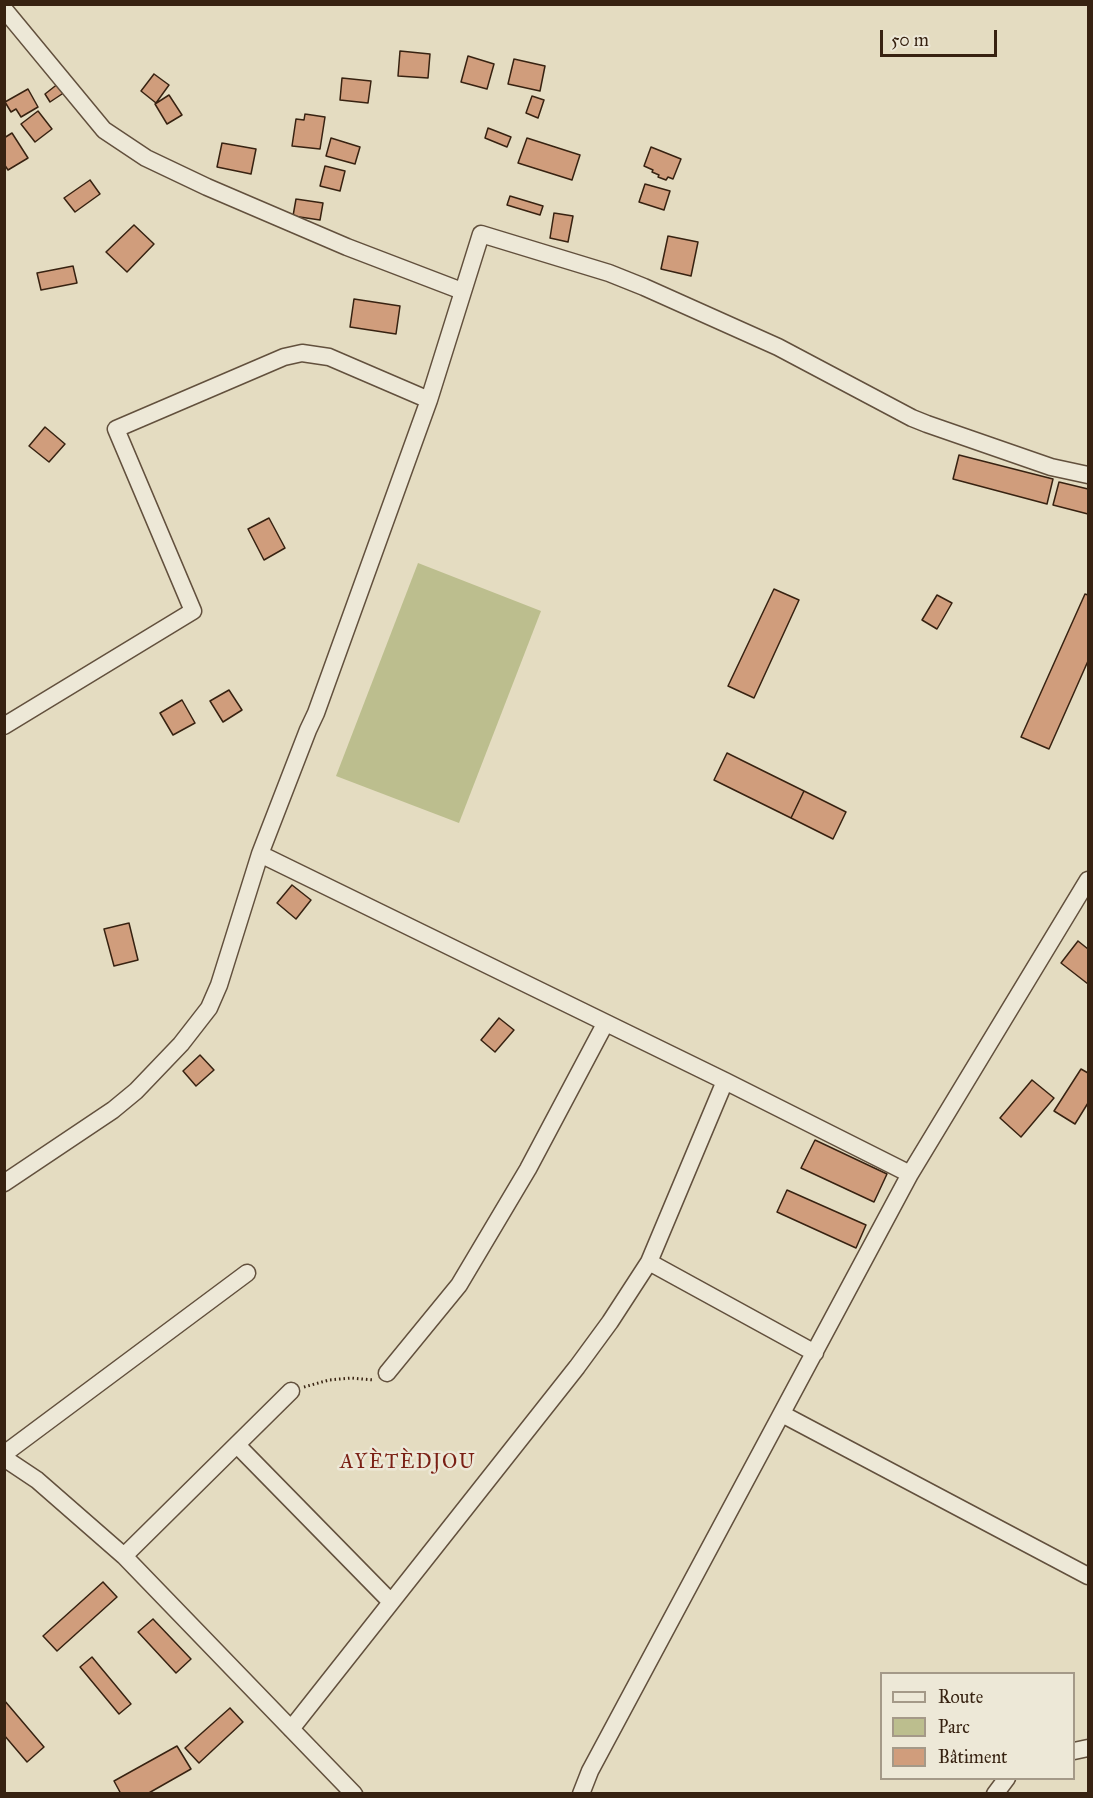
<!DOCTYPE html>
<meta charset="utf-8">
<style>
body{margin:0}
#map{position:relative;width:1093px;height:1798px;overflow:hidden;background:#e4dcc1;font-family:"IM FELL Great Primer",serif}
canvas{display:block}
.frame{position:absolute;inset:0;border:6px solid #372211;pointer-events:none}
.legend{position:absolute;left:880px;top:1672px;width:195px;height:108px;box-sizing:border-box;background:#ede8d7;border:2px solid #a49988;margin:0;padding:8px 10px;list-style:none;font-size:18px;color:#372211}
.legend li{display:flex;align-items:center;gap:12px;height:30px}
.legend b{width:30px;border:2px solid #a49988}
.scale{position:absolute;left:880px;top:30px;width:117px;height:27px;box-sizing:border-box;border:3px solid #372211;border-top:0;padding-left:8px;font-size:18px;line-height:21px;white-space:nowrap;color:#372211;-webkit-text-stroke:4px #ede8d7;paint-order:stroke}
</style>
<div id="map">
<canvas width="1093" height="1798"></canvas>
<div class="frame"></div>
<ul class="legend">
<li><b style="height:8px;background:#ede8d7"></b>Route</li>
<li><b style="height:16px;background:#bcbe8e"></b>Parc</li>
<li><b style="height:16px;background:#d09d7c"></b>Bâtiment</li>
</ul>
<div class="scale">50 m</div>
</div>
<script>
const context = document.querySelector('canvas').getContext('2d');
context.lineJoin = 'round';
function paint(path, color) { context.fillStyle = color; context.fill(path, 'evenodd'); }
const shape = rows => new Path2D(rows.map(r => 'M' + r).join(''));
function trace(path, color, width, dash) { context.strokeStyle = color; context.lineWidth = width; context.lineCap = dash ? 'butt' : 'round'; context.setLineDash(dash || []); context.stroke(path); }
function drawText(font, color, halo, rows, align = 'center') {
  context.font = font + ' "IM FELL Great Primer",serif'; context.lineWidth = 5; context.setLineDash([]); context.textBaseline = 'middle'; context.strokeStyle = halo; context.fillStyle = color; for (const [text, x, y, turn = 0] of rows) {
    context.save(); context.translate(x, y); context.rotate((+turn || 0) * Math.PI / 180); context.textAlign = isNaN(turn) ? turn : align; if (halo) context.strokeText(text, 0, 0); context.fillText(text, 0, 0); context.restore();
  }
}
paint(shape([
 [418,563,541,611,459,823,336,776]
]), '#bcbe8e');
const building = shape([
 [400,51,430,54,428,78,398,76,400,51],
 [468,56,494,64,487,89,461,82,468,56],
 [514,59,545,66,540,91,508,84,514,59],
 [154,74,169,85,156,103,141,91,154,74],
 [342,78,371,81,368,103,340,100,342,78],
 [59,83,65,92,50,102,45,94,59,83],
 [28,89,38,107,21,117,16,109,11,112,5,102,28,89],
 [169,95,182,115,167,124,155,104,169,95],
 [532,96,544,100,538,118,526,113,532,96],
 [38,111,52,129,35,142,21,124,38,111],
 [305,114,325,117,320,149,292,146,296,119,304,120,305,114],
 [488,128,511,137,507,147,485,138,488,128],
 [12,133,28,158,8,170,4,164,4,138,12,133],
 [331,138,360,147,355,164,326,156,331,138],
 [527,138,580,155,572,180,518,163,527,138],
 [222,143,256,149,251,174,217,167,222,143],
 [651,147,681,159,673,179,668,177,666,180,658,177,659,175,652,172,653,170,644,166,651,147],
 [325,166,345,171,340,191,320,186,325,166],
 [90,180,100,194,75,212,64,198,90,180],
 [645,184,670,191,664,210,639,202,645,184],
 [510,196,543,206,540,215,507,205,510,196],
 [296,199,323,203,320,220,293,216,296,199],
 [554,213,573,216,568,242,550,238,554,213],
 [134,225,154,244,127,272,106,252,134,225],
 [668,236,698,242,691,276,661,269,668,236],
 [73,266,77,283,41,290,37,273,73,266],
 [354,299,400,306,396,334,350,327,354,299],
 [45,427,65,444,49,462,29,446,45,427],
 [959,455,1053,479,1047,504,953,479,959,455],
 [1059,482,1088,489,1088,514,1053,505,1059,482],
 [269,518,285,548,264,560,248,529,269,518],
 [774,589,799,600,754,698,728,686,774,589],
 [1085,594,1088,595,1088,661,1049,749,1021,737,1085,594],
 [937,595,952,603,937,629,922,620,937,595],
 [229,690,242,710,223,722,210,701,229,690],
 [182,700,195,723,173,735,160,713,182,700],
 [727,753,804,791,791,818,714,780,727,753],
 [804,791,846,812,833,839,791,818,804,791],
 [292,885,311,900,296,919,277,903,292,885],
 [129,923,138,960,114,966,104,929,129,923],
 [1078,941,1088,949,1088,984,1061,963,1078,941],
 [499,1018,514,1030,495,1052,481,1040,499,1018],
 [200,1055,214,1070,196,1086,183,1071,200,1055],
 [1081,1069,1088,1073,1088,1103,1075,1124,1054,1111,1081,1069],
 [1032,1080,1054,1098,1021,1137,1000,1118,1032,1080],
 [815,1140,887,1174,874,1202,801,1168,815,1140],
 [787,1190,866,1225,856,1248,777,1212,787,1190],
 [103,1582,117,1597,57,1651,43,1636,103,1582],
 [153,1619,191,1659,176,1673,138,1632,153,1619],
 [92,1657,131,1704,119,1714,80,1667,92,1657],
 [4,1700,44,1747,27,1762,4,1735,4,1700],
 [230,1708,243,1722,199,1763,185,1748,230,1708],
 [177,1746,191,1769,147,1794,121,1794,114,1781,177,1746]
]);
paint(building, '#d09d7c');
trace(building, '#372211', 1.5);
const minor = shape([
 [4,9,104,130,146,158,207,187,347,247,462,291],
 [4,726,193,611,116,429,284,357,302,353,329,357,429,400],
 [260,854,725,1081,910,1174],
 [4,1183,113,1110,136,1091,181,1044,209,1008,219,985,260,854,308,730,316,713,429,400,481,234,609,273,644,287,778,347,912,418,927,424,1051,467,1088,475],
 [649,1262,815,1353],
 [387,1373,459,1285,528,1169,605,1024],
 [782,1414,1088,1576],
 [237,1445,391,1602],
 [4,1454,247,1273],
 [4,1458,37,1480,124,1556,354,1794],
 [124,1556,291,1391],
 [291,1729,577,1367,610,1322,649,1262,725,1081],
 [1074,1751,1088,1748],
 [581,1794,590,1771,910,1174,1088,880],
 [995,1794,1007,1778]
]);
trace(minor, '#62503d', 19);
trace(shape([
 [304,1387,329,1380,351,1378,374,1380]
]), '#372211', 3, [1.5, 3]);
trace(minor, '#ede8d7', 16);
context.letterSpacing = '1.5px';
drawText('20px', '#7a1f14', '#ede8d7', [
 ["AYÈTÈDJOU",408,1463]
]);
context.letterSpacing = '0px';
</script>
